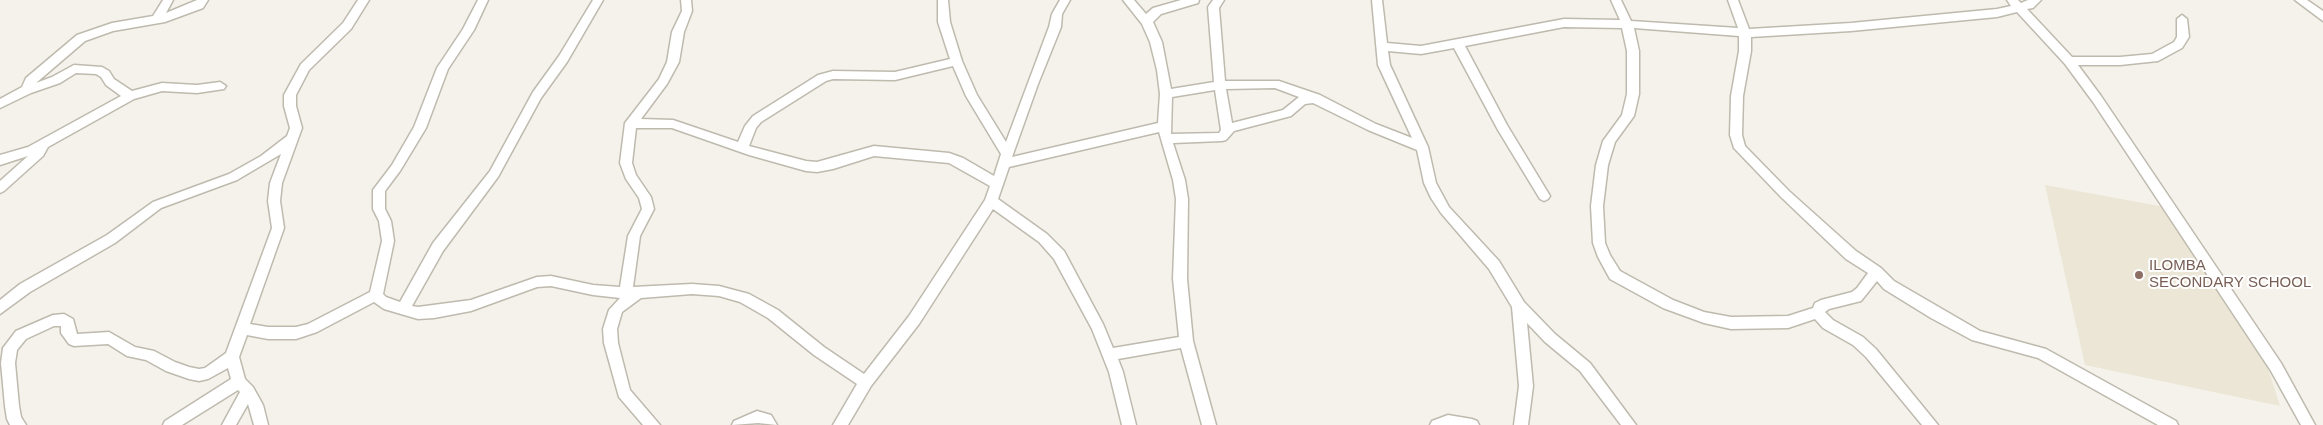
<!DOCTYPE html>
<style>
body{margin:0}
canvas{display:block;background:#f4f2eb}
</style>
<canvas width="2323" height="425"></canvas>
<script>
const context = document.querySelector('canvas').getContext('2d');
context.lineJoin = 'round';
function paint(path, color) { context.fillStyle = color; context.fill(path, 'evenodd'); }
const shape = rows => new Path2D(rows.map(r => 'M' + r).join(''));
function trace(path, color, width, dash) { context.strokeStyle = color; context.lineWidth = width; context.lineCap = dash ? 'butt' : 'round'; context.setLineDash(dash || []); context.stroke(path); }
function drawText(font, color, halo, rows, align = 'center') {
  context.font = font + ' Arial,sans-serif'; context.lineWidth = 4; context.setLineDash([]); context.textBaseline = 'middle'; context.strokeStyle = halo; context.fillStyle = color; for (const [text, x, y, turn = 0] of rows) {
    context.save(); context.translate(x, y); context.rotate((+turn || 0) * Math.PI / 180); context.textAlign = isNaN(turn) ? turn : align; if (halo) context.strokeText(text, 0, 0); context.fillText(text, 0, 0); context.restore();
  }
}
paint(shape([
 [2045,185,2165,207,2260,343,2280,406,2085,365]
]), '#ece6d6');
const minor = shape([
 [163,0,173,0,166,13,197,0,208,0,203,8,165,22,113,31,85,41,36,83,52,77,74,65,102,67,109,71,114,79,132,91,162,83,197,85,220,82,226,86,224,89,197,93,162,91,134,99,48,147,43,156,4,191,0,193,0,181,28,156,0,165,0,155,28,147,121,96,106,85,101,77,96,74,76,73,60,83,31,93,0,108,0,99,22,87,26,78,77,35,112,23,153,16,163,0],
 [358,0,369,0,351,29,309,70,296,95,296,106,302,128,282,183,280,201,284,228,250,324,268,327,296,327,308,324,370,292,382,241,379,221,373,209,373,190,392,165,414,127,437,68,463,29,478,0,488,0,474,30,448,69,426,128,400,171,385,191,385,209,391,221,394,241,383,294,386,297,400,302,433,243,490,171,533,92,559,56,593,0,603,0,567,62,541,98,498,177,443,251,412,306,418,307,471,300,537,277,551,276,593,285,620,287,628,236,642,209,639,198,626,179,620,163,625,123,659,79,667,62,672,32,682,11,681,0,691,0,692,11,684,32,679,62,667,84,641,119,673,120,738,142,745,126,753,116,818,75,833,71,895,72,950,59,938,22,938,0,948,0,950,22,962,61,977,95,1006,142,1049,27,1052,14,1060,0,1070,0,1062,14,1061,27,1038,84,1012,157,1158,123,1160,94,1157,70,1150,42,1142,24,1123,0,1134,0,1146,14,1153,8,1181,0,1199,0,1198,3,1161,14,1153,22,1162,42,1171,89,1214,82,1208,7,1213,0,1224,0,1219,8,1225,81,1279,81,1320,95,1376,124,1412,138,1378,65,1372,0,1382,0,1387,43,1421,46,1564,19,1620,20,1611,0,1621,0,1631,21,1738,28,1728,0,1738,0,1749,29,1851,23,1997,9,2011,6,2007,0,2018,0,2021,3,2028,0,2041,0,2033,8,2027,9,2072,57,2120,57,2152,54,2174,42,2177,37,2177,19,2182,15,2187,19,2189,37,2182,48,2158,61,2120,65,2078,65,2101,96,2281,363,2315,425,2301,425,2271,371,2093,102,2065,64,2017,12,1997,17,1851,31,1751,37,1751,51,1743,96,1742,135,1745,146,1789,191,1856,251,1881,268,1894,281,1980,331,2046,349,2176,421,2178,425,2158,425,2038,358,1972,340,1931,318,1884,289,1877,281,1861,301,1829,309,1825,312,1833,320,1863,337,1876,349,1938,425,1922,425,1866,357,1853,345,1823,328,1815,319,1788,328,1731,329,1704,323,1663,308,1610,279,1598,257,1593,243,1591,206,1596,165,1603,141,1622,115,1627,94,1627,51,1622,28,1564,27,1465,46,1507,125,1550,196,1548,199,1544,201,1540,199,1498,130,1454,48,1421,54,1388,51,1390,65,1428,147,1436,183,1449,207,1499,261,1524,302,1555,334,1590,363,1636,425,1621,425,1580,371,1545,342,1527,323,1533,386,1528,425,1514,425,1519,386,1512,307,1489,269,1441,213,1431,198,1424,183,1417,150,1368,130,1313,103,1305,104,1291,116,1234,131,1226,140,1222,141,1173,143,1185,180,1188,199,1187,279,1193,341,1216,425,1202,425,1181,348,1118,359,1123,372,1136,425,1122,425,1109,372,1092,329,1054,259,1039,242,993,209,919,324,871,386,848,425,833,425,857,384,814,355,768,318,740,302,719,296,692,294,641,298,622,312,617,329,618,343,630,390,660,425,643,425,619,397,604,343,603,329,609,310,620,298,593,295,551,286,537,287,471,311,434,318,418,319,384,309,374,302,317,332,296,339,268,339,247,335,239,357,245,379,253,387,263,405,268,425,254,425,248,404,236,425,222,425,240,392,238,390,182,425,163,425,165,421,231,379,228,368,208,379,199,381,189,379,166,371,146,360,127,356,108,344,74,346,69,344,61,333,61,326,54,326,26,339,17,350,15,363,19,406,21,417,26,425,10,425,7,419,5,406,1,363,3,348,16,331,53,315,64,314,73,319,77,334,109,332,135,347,154,351,175,362,189,367,199,369,205,368,226,353,272,228,268,201,270,183,281,154,237,180,161,208,115,243,30,292,0,314,0,300,20,284,107,235,153,202,229,174,261,156,287,136,290,128,284,106,284,95,301,64,343,23,358,0],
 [1634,28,1739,36,1739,51,1731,96,1730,135,1734,148,1781,197,1846,259,1868,273,1857,288,1852,292,1821,300,1815,303,1813,308,1788,316,1731,317,1704,312,1673,300,1620,271,1610,255,1605,243,1603,206,1608,165,1615,142,1634,116,1639,94,1639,51,1634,28],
 [953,66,966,96,1001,154,994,176,963,158,949,153,874,146,817,162,806,161,749,146,756,128,761,122,826,81,833,79,895,80,953,66],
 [1275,88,1299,97,1283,110,1232,123,1226,89,1275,88],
 [1215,90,1221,130,1219,133,1171,134,1172,97,1215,90],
 [636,128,672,128,749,155,806,171,817,172,833,169,874,156,949,163,990,186,985,200,909,316,864,374,824,347,778,310,749,294,719,286,692,284,633,287,640,236,654,209,651,197,636,175,632,163,636,128],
 [1159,132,1173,180,1176,199,1173,279,1179,337,1113,348,1103,324,1064,251,1047,234,998,199,1009,167,1159,132],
 [2295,0,2307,0,2323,11,2323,21,2295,0],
 [757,411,771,415,777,425,758,423,732,425,734,421,757,411],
 [1448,415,1472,419,1477,421,1479,425,1430,425,1432,421,1448,415]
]);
trace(minor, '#bfbaae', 3);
paint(minor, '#fff');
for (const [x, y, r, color] of [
 [2139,275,5,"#8d6e63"]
]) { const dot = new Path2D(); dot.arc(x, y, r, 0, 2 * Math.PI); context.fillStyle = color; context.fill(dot); trace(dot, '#fff', 2); }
drawText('15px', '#785e54', '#fff', [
 ["ILOMBA",2149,266],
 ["SECONDARY SCHOOL",2149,283]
], 'left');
</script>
